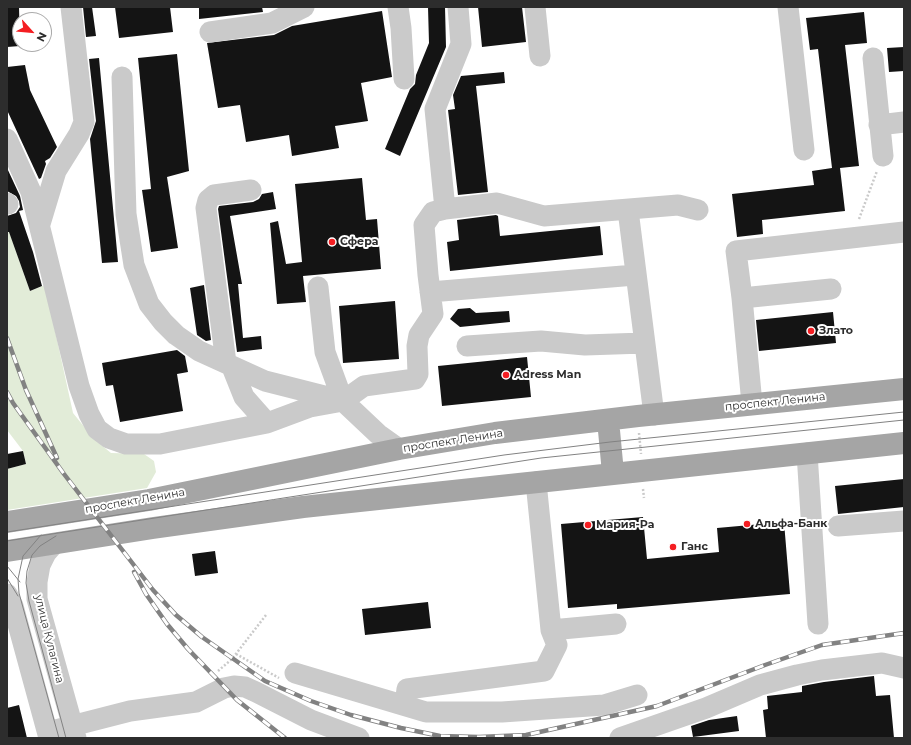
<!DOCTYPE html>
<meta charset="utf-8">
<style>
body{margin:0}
#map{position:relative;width:911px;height:745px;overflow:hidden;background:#fff;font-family:Montserrat,sans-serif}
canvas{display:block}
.frame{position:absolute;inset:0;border:8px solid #2d2d2d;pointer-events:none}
.north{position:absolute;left:12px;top:12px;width:40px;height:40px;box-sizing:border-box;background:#fff;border:1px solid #ababab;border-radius:50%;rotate:117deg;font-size:11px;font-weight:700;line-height:16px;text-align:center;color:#2d2d2d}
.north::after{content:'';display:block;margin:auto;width:14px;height:18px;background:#f41e22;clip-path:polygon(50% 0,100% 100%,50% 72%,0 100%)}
</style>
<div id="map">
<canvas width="911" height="745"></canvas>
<div class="frame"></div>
<div class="north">N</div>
</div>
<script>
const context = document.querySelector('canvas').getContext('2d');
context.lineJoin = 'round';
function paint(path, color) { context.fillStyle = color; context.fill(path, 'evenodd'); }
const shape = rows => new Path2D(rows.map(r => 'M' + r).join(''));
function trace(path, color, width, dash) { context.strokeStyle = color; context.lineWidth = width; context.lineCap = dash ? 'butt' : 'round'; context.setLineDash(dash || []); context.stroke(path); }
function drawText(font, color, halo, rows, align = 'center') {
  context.font = font + ' Montserrat,sans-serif'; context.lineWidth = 4; context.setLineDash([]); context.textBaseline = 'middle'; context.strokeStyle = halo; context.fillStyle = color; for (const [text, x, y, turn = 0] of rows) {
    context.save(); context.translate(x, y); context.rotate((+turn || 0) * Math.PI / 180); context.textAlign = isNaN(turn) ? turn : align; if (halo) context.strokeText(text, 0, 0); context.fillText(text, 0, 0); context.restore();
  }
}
paint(shape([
 [9,231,30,291,45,285,73,413,94,439,111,453,144,454,154,461,156,472,147,488,7,510,7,469,26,464,23,451,7,430,7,232]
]), '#e2ecd8');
paint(shape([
 [7,7,19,7,20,46,7,47],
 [83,7,92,7,96,36,86,37],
 [115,7,170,7,173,32,119,38],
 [199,7,262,7,263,12,199,19],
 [428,7,445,7,446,47,400,156,385,149,410,89,415,84,416,75,429,43],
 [478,7,522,7,526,42,482,47],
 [382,11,392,77,361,83,368,121,335,126,339,148,292,156,289,135,246,142,240,105,218,108,207,43,274,35,292,26],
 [864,12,867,43,845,45,859,166,840,168,845,211,762,220,763,234,737,237,732,194,814,185,812,171,832,168,818,49,810,50,806,18],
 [904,47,904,71,889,72,887,48],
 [177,54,189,171,167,177,178,248,151,252,142,190,151,189,138,58],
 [99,58,118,262,102,263,90,139,96,121,89,59],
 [25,65,30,90,57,147,50,158,45,161,46,164,41,178,39,179,7,110,7,67],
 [504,72,505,83,476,86,488,192,458,195,448,110,455,109,453,95,461,76],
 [7,168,20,196,23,210,19,211,33,252,42,286,30,291,9,232,7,232,7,216,16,213,20,207,19,201,16,196,7,191],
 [362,178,366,220,377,219,381,269,303,276,306,302,277,304,270,223,278,221,286,264,302,262,295,184],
 [273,192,276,209,230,216,242,284,238,284,243,338,261,336,262,349,237,352,218,209,219,206,253,202,259,199,262,194],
 [496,215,498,216,500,236,600,226,603,255,450,271,447,242,459,240,457,220],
 [204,285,211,340,206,341,197,335,190,288],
 [395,301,399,359,343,363,339,306],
 [470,308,476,313,509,311,510,322,460,327,450,319,458,309],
 [833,312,836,343,759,351,756,320],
 [177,350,185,356,188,372,177,374,183,411,120,422,113,385,106,386,102,363],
 [527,357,531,397,442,406,438,366],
 [23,451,26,464,7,469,7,454],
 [904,479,904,507,838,514,835,486],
 [643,517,647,559,719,552,717,528,784,522,790,594,617,609,617,604,568,608,561,524],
 [215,551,218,573,195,576,192,554],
 [428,602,431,628,365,635,362,609],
 [874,676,876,696,890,695,894,738,766,738,763,710,768,709,767,696,802,692,802,686,824,682],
 [19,705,27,738,7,738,7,708],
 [737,716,739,731,693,737,691,726,709,720]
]), '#141414');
trace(shape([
 [859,219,877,171],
 [639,433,641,454],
 [643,489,644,498],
 [236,654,279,678],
 [218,671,232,659,266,615]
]), '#cacaca', 2.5, [2, 2]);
trace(shape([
 [398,7,401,28,404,79],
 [535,7,540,56],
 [788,7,804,150],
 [210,32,272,23,304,7],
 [873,58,883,156],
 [122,77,126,214,134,265,149,304,163,322,176,335,199,351,265,381,336,399],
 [879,125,904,122],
 [7,139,31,192,79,386,89,414,97,429,109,438,126,444,160,444,267,423,310,407,343,401,364,386,415,379,418,374,417,346,419,335,433,314,428,275,424,225,433,212,445,209,435,109,461,44,458,7],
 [7,203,8,204],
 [445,209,497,203,544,216,678,205,698,210],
 [628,210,654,415],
 [40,224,56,171,79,134,84,122,71,7],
 [318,287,325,352,343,401,378,434,399,449],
 [430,292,635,275],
 [742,298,736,251,904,232],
 [467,346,541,341,585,345,644,343],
 [226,363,206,208,208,200,214,195,251,190],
 [232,367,244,397,267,423],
 [752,404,742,298,831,289],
 [807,453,818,624],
 [536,482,551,630,616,624],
 [838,526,904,521],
 [54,544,46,553,40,565,37,582,37,599,76,738],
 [7,594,13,606,49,738],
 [295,673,426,712,502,712,604,705,637,695],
 [405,705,407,689,544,671,557,645,551,630],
 [48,732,130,711,196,702,224,688,234,686,245,687,256,692,311,720,359,738],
 [620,738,706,708,760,685,797,675,822,670,882,663,904,668]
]), '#cacaca', 21);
trace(shape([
 [608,420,613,473],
 [7,522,149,500,399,449,495,433,638,416,904,389],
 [7,551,153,528,303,507,904,443]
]), '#a5a5a5', 22);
trace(shape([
 [7,532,504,455,610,442,904,412],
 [41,535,23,556,18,579,19,593,59,738],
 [56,536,40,546,32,555,27,571,26,583,29,601,66,738],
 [7,541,541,458,904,420],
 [7,566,20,582],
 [7,578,18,596]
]), '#828282', 1);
const rail = shape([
 [7,338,26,390,57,458],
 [7,392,13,403,64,474,153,590,176,615,202,637,265,681,311,701,351,715,401,728,440,736,479,737,526,735,657,706,765,665,822,645,904,633],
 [134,572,146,594,167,624,188,649,237,700,285,738]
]);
trace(rail, '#828282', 4.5);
trace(rail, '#fff', 3, [9]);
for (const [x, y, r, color] of [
 [332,242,4,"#f41e22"],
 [811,331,4,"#f41e22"],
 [506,375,4,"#f41e22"],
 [747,524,4,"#f41e22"],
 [588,525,4,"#f41e22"],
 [673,547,4,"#f41e22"]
]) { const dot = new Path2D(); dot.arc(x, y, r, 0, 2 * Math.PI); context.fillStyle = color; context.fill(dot); trace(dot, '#fff', 1.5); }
drawText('bold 11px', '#2d2d2d', '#fff', [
 ["Сфера",340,242],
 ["Злато",819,331],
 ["Adress Man",514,375],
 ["Альфа-Банк",755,524],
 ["Мария-Ра",596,525],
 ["Ганс",681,547]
], 'left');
drawText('11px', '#2d2d2d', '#fff', [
 ["проспект Ленина",775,402,-6],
 ["проспект Ленина",453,441,-9],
 ["проспект Ленина",135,501,-10],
 ["улица Кулагина",49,639,76]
]);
</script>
